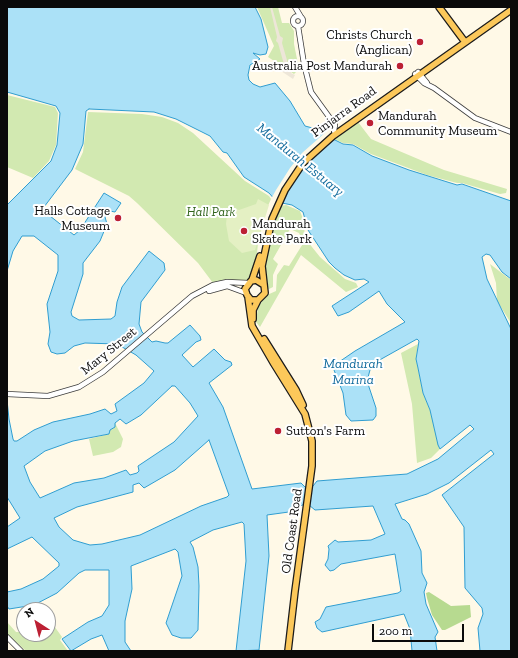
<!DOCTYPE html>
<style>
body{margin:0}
#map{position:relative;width:518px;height:658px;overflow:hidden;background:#fff9e7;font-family:"Zilla Slab",serif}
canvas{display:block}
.frame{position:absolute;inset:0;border:8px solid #0a0a0a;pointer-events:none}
.north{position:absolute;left:16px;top:602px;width:40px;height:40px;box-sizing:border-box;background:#fff;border:1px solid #9d9d9d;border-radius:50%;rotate:324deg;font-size:11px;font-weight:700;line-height:16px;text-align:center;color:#0a0a0a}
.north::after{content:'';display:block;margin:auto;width:14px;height:18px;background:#bc2034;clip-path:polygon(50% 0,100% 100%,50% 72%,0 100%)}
.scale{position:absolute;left:372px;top:624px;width:92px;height:18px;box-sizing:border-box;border:2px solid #0a0a0a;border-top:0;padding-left:5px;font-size:12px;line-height:14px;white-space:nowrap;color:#0a0a0a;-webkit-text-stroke:3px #fff;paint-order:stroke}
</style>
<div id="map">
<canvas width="518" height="658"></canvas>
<div class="frame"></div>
<div class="north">N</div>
<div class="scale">200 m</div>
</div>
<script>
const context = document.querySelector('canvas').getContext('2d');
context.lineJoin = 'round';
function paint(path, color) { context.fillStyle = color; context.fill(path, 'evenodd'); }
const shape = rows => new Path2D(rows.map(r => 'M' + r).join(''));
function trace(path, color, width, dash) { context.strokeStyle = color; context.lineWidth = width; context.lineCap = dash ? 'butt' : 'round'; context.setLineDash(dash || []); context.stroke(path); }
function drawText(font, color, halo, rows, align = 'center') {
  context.font = font + ' "Zilla Slab",serif'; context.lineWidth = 4; context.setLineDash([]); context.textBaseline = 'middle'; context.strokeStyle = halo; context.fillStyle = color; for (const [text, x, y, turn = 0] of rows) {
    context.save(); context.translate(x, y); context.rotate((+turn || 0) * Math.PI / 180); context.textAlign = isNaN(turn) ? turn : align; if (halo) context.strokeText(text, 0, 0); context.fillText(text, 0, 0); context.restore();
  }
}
paint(shape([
 [257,7,278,7,282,23,289,23,294,31,294,44,299,69,294,74,268,57,274,46],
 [7,95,55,107,58,113,56,145,49,161,33,178,7,167],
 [88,112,142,114,162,117,178,123,193,133,245,181,269,196,271,199,260,224,256,263,251,278,246,281,213,283,198,263,137,203,129,196,75,169,83,152],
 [358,122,371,139,444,170,507,189,506,193,500,194,462,183,457,183,427,175,371,154,353,144,343,143,334,139],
 [286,205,300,211,305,224,304,236,302,239,299,233,290,229,273,259,278,264,273,275,273,287,269,289,267,288,265,270,269,246,275,222,281,206],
 [304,242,308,242,320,257,345,279,356,283,358,287,346,292,301,255,260,327,256,322,258,307,267,295,276,291,277,275,284,265,289,266],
 [490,264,511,280,511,323,497,301,496,283],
 [418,344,416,359,418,368,423,393,430,410,440,449,431,458,417,463,412,404,401,353],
 [115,423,123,439,121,447,113,452,93,456,89,439,109,434,110,430,115,427],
 [7,622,16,632,24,632,24,634,48,634,48,625,52,623,62,637,60,640,68,651,26,651,7,634]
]), '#d2e9b1');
paint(shape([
 [429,592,451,606,470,605,471,617,445,630,442,630,432,615,427,598,426,593]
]), '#b7da90');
paint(shape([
 [258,199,269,205,257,244,255,250,242,253,229,241,226,224,227,215,232,207,239,210,256,204]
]), '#e4f0c3');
paint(shape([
 [270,7,272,7,280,36,283,38,282,43,289,67,291,69,291,73,295,75,293,79,281,71,277,72,276,68,279,66,285,68,278,43,276,41,277,37]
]), '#ede6d8');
const water = shape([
 [7,7,255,7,261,19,268,47,266,54,260,55,253,53,260,59,250,65,248,75,249,80,253,84,260,87,275,83,290,101,305,126,324,131,331,138,343,144,353,145,372,156,409,170,457,185,462,184,511,201,511,279,502,272,490,255,486,254,482,257,487,279,511,329,511,651,480,651,478,628,483,614,482,608,465,588,464,527,442,495,494,454,491,450,449,483,427,494,395,504,402,519,405,520,409,524,421,551,422,573,427,583,424,592,426,604,438,632,435,637,437,651,412,651,410,629,404,614,322,632,317,628,315,622,320,619,326,607,398,593,401,591,395,554,341,564,334,570,330,571,325,565,328,559,329,549,328,546,335,540,338,542,371,540,385,534,373,506,315,510,309,505,302,505,296,511,267,515,269,556,259,650,236,651,246,561,244,524,242,522,213,530,190,542,193,547,198,567,199,586,198,630,191,638,181,638,172,635,166,623,182,576,178,552,175,549,131,566,132,589,125,621,125,642,131,651,109,651,102,635,91,639,71,651,62,639,88,622,102,616,109,605,109,570,85,570,79,573,57,593,34,605,9,609,7,606,7,592,21,589,43,579,59,566,59,563,32,537,7,549,7,527,20,518,7,497,7,400,9,419,13,439,14,441,17,441,34,430,53,422,90,414,105,409,111,414,117,411,115,404,144,383,154,371,136,355,117,344,85,343,74,346,65,353,57,354,51,352,48,344,50,332,47,304,58,271,58,255,34,236,22,236,13,251,7,271,7,205,51,161,57,145,60,113,56,106,7,92,7,7],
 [89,109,154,112,176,119,210,136,223,152,227,153,244,177,269,193,277,202,292,205,303,212,308,230,329,262,335,268,344,275,355,280,364,279,369,282,332,306,338,316,349,312,379,291,387,304,405,322,355,351,336,364,334,370,343,393,346,415,351,421,373,420,376,416,376,408,367,381,370,370,376,362,417,339,419,341,416,359,418,368,423,393,430,410,438,445,440,449,470,425,474,429,438,459,407,474,317,481,313,486,305,487,301,483,252,489,223,407,209,383,232,365,231,362,225,360,214,349,193,367,182,355,196,342,201,340,200,336,190,325,168,343,165,343,156,341,152,342,142,332,139,324,141,302,165,270,164,263,149,251,122,287,117,302,115,316,111,319,79,320,72,316,71,312,83,274,83,263,100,241,107,224,105,217,110,211,115,212,121,203,104,193,80,230,74,235,45,212,44,207,72,170,83,144,86,111,89,109],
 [172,386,175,386,190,403,198,416,174,442,138,466,139,471,137,473,130,475,126,470,104,478,74,483,40,498,30,482,24,466,45,451,73,441,109,434,110,430,115,427,115,423,120,419,126,424,141,415,172,386],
 [209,440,229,495,227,497,201,506,140,535,102,544,90,545,73,540,59,527,54,518,77,507,133,492,133,485,139,483,144,488,175,470,209,440]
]);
paint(water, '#abe1f7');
trace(water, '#309dd0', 1);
paint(shape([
 [327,131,332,137,302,169,280,204,273,201,271,199,276,190,290,168,302,153]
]), '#fff9e7');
const minor = shape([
 [295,7,301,17],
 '293 21a5 5 0 1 1 10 0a5 5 0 1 1-10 0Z',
 [298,26,304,64,311,92,335,125,334,131],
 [418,72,427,83],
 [415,74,424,83,434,88,475,118,511,132],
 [209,291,227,286,246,293],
 [7,394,48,396,79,387,103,372,192,296,213,285,227,282,249,283],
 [7,637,21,651]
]);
const major = shape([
 [439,7,465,42],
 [252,280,260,256],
 [264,285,256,280,251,281,245,289,247,295,251,300,258,300,265,293,262,266,272,219,285,190,303,163,333,136,511,10],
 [248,297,252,326,274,364,305,414,312,441,312,466,295,591,288,651],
 [253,319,253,310,258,300],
 [264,339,296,390,303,405]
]);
trace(minor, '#3d3d3d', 6);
trace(major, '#1b1b1b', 8);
trace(minor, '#fff', 4.5);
trace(major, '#fcc85a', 5.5);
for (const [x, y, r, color] of [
 [420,42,4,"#bc2034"],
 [400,66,4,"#bc2034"],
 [370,123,4,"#bc2034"],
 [118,218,4,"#bc2034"],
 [244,231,4,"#bc2034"],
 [278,431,4,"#bc2034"]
]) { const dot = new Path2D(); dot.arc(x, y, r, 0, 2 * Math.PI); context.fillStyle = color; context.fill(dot); trace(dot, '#fff', 1.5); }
drawText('13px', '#0a0a0a', '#fff', [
 ["Christs Church",412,35],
 ["(Anglican)",412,50],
 ["Australia Post Mandurah",392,66],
 ["Mandurah",378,116,"left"],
 ["Community Museum",378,131,"left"],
 ["Halls Cottage",110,211],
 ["Museum",110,226],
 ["Mandurah",252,224,"left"],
 ["Skate Park",252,239,"left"],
 ["Sutton's Farm",286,431,"left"]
], 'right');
drawText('13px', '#0a0a0a', '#fff', [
 ["Pinjarra Road",344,112,-36],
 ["Mary Street",109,351,-39],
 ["Old Coast Road",292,531,-82]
]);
drawText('italic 13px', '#2f621a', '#fff', [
 ["Hall Park",211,212]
]);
drawText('italic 14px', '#126b9d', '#fff', [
 ["Mandurah Estuary",300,160,39],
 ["Mandurah",353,364],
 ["Marina",353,380]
]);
</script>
